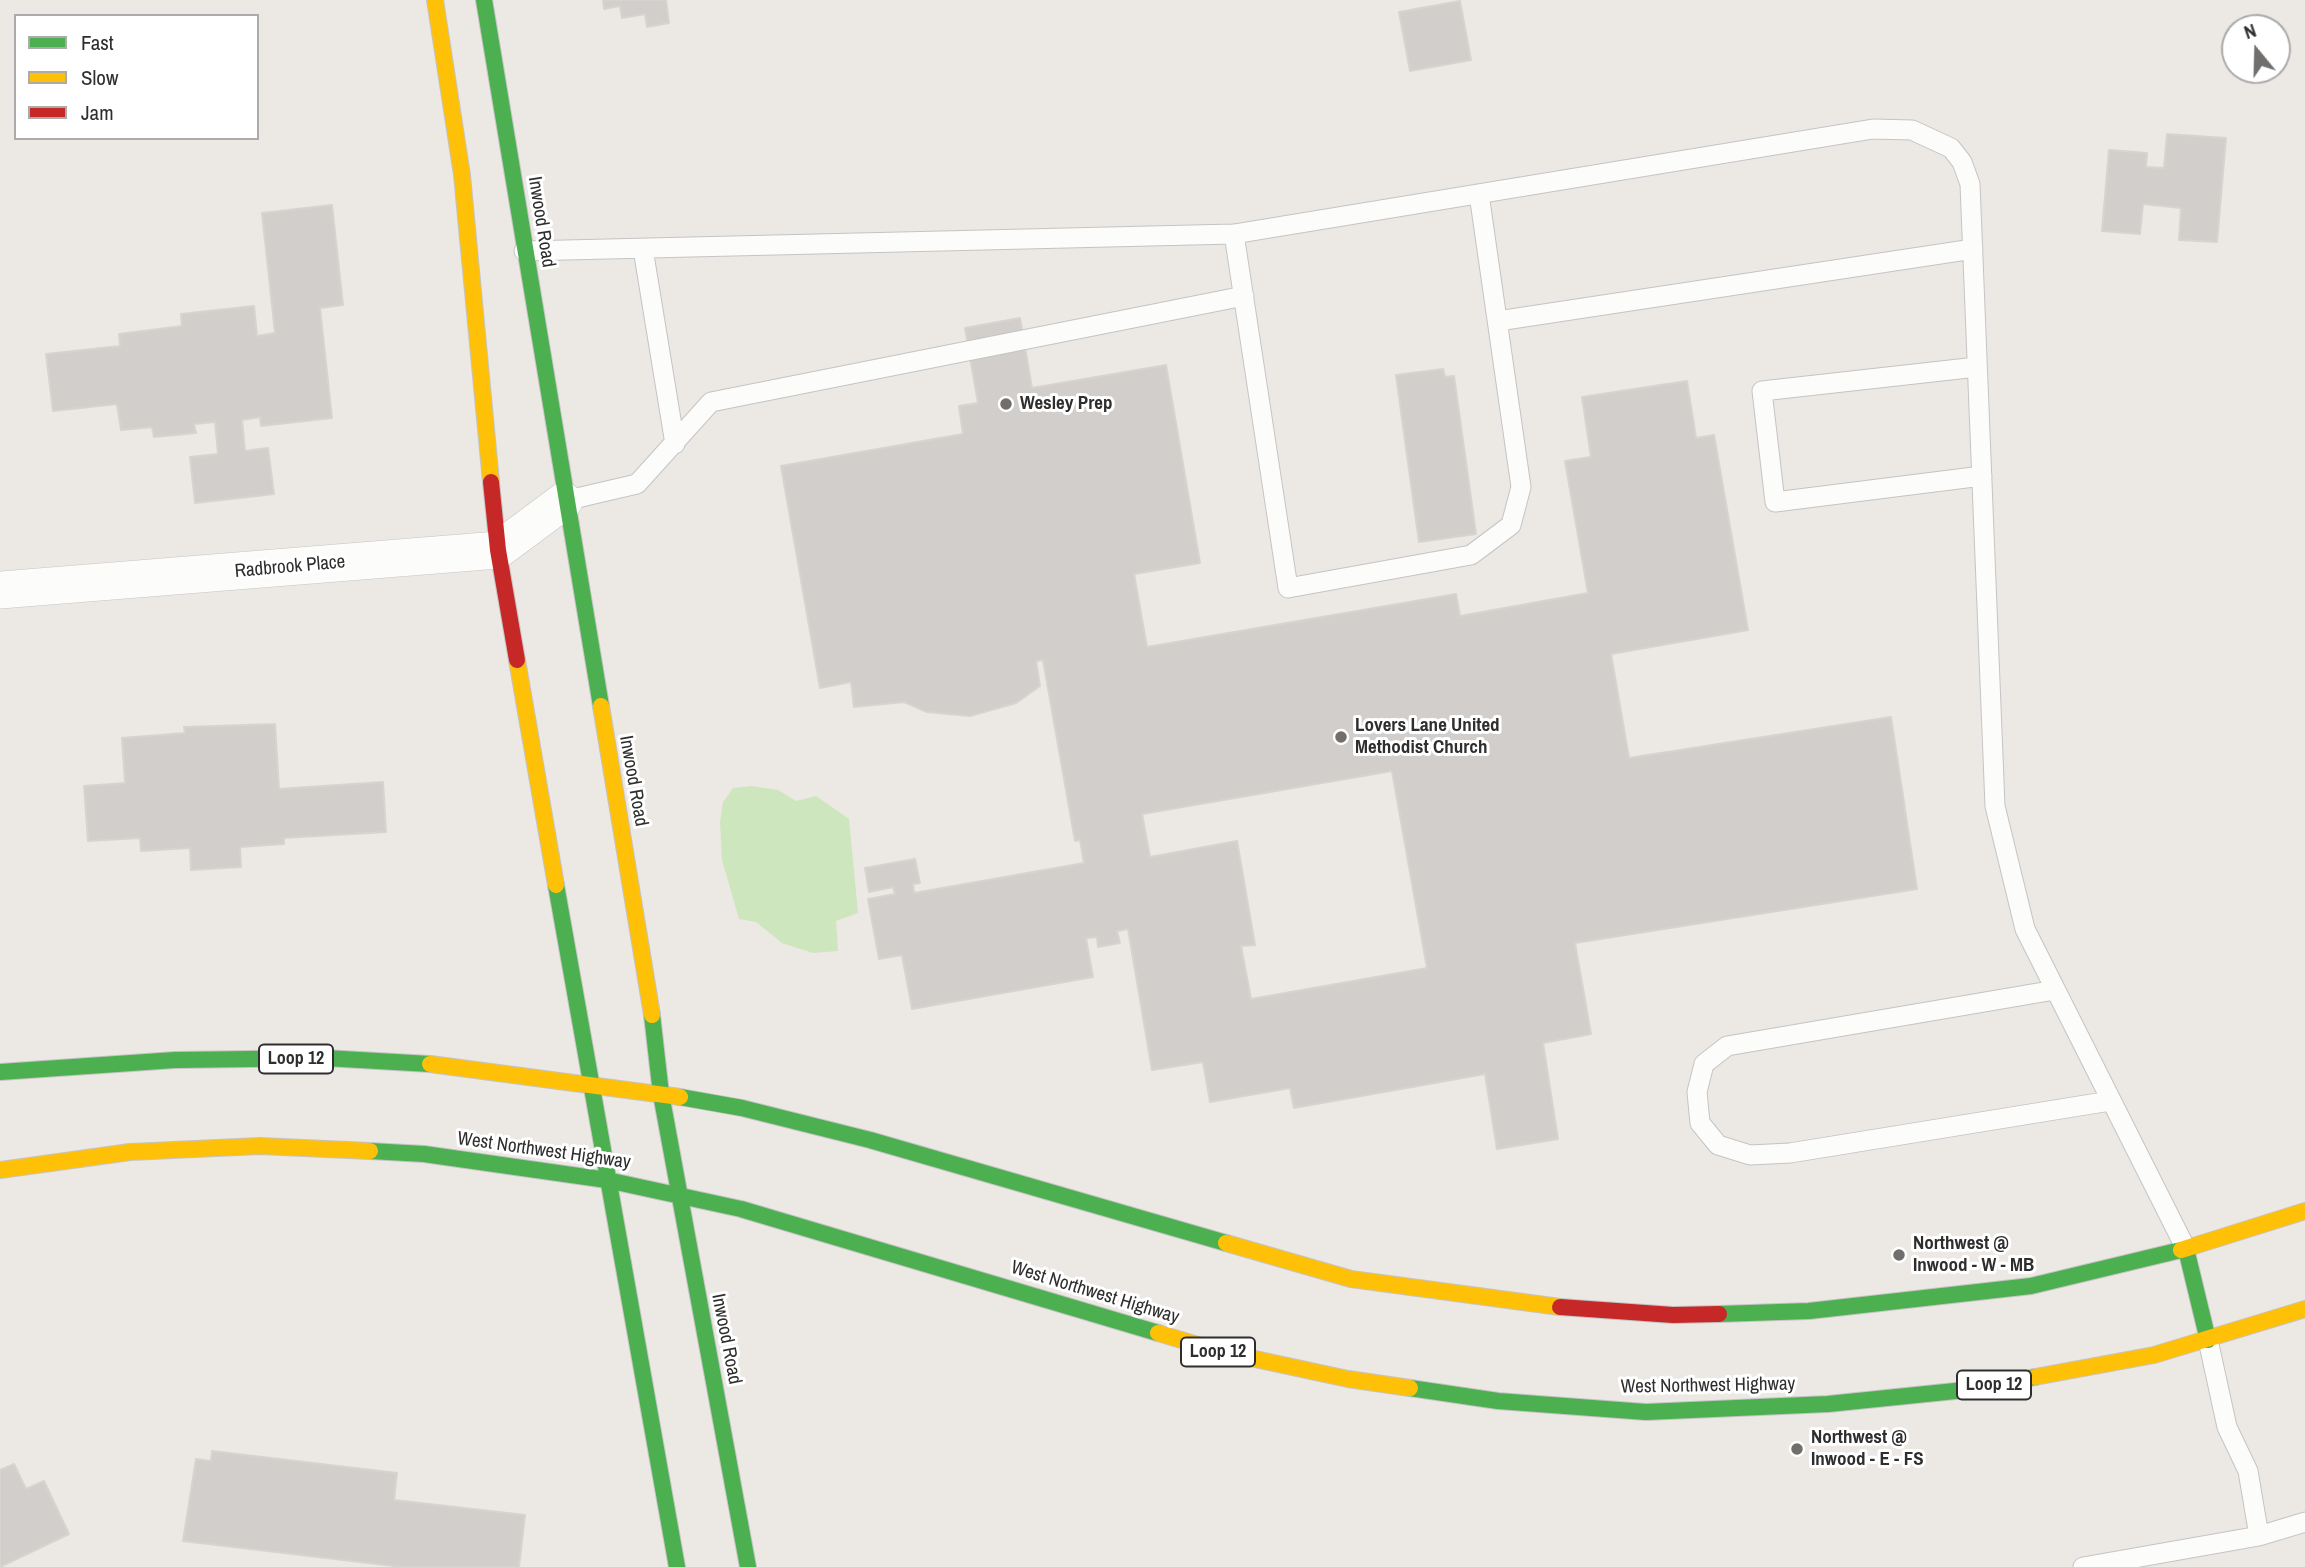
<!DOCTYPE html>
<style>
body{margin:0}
#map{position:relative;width:2305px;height:1567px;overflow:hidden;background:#ece8e4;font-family:"Archivo Narrow",sans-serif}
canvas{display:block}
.legend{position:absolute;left:14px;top:14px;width:245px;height:126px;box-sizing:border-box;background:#fff;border:2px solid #ababab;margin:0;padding:9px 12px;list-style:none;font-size:21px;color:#2e2e2e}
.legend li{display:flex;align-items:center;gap:14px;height:35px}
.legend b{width:35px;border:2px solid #ababab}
.north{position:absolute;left:2221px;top:14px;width:70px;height:70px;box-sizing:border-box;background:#fff;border:2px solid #ababab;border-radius:50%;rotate:341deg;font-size:19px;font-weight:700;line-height:28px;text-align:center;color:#2e2e2e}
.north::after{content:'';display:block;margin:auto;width:24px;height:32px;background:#706f6e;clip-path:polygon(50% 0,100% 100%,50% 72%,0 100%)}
</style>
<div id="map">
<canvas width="2305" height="1567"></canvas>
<ul class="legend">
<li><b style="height:9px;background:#4caf50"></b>Fast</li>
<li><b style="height:9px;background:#ffc107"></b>Slow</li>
<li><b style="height:9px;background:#c62828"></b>Jam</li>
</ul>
<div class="north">N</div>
</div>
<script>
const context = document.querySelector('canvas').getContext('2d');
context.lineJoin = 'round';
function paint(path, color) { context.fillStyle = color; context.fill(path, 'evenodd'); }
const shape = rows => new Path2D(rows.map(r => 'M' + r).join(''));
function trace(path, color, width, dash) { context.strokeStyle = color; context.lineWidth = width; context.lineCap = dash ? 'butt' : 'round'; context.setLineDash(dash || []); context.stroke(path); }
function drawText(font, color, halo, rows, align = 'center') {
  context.font = font + ' "Archivo Narrow",sans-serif'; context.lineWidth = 6; context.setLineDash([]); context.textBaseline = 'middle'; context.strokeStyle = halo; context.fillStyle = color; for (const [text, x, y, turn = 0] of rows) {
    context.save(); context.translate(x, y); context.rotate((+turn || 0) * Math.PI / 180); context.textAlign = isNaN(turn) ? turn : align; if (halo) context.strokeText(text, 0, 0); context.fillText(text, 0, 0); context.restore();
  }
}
paint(shape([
 [751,786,778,790,796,801,816,796,849,819,858,913,836,921,838,951,813,953,782,943,756,922,739,919,722,860,720,822,723,802,733,788]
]), '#cee6be');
const building = shape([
 [603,0,666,0,669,23,647,27,645,14,622,18,620,6,604,9,603,0],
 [1460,1,1471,60,1410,71,1399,12,1460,1],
 [2167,134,2226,138,2217,242,2179,240,2181,208,2143,204,2140,234,2102,231,2109,150,2147,153,2146,167,2164,168,2167,134],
 [332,205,343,305,320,308,332,418,261,426,260,417,242,420,245,451,268,448,274,494,195,503,190,457,218,454,215,422,194,424,196,433,154,437,152,427,121,430,117,404,53,411,46,354,120,346,119,334,182,326,181,314,254,306,257,336,275,333,262,213,332,205],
 [1020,318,1032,388,1166,365,1200,563,1134,574,1147,647,1456,594,1460,616,1588,593,1565,461,1591,457,1582,397,1687,381,1696,438,1714,435,1748,630,1611,654,1629,758,1891,717,1917,889,1575,943,1591,1034,1543,1043,1558,1139,1497,1149,1485,1074,1294,1108,1290,1088,1210,1102,1203,1062,1152,1070,1128,929,1117,931,1120,943,1098,947,1097,937,1086,938,1093,977,912,1009,902,955,879,959,868,899,895,894,893,887,869,892,865,868,915,859,920,883,913,884,914,893,1084,863,1080,840,1075,841,1043,660,1036,661,1040,686,1016,703,970,716,927,712,904,702,854,707,851,682,820,688,781,466,963,434,959,406,978,403,965,328,1020,318],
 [1392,771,1427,968,1251,999,1241,946,1255,945,1237,841,1150,857,1142,814,1392,771],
 [1443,369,1445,377,1454,376,1476,534,1419,542,1396,375,1443,369],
 [275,724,279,789,383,782,386,832,284,838,284,844,240,847,241,867,191,870,190,848,141,851,140,838,88,841,84,786,125,783,122,738,185,733,184,727,275,724],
 [212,1451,397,1473,394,1500,525,1515,519,1567,402,1567,183,1541,196,1459,211,1461,212,1451],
 [14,1464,26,1489,44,1481,69,1534,0,1567,0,1470,14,1464]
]);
paint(building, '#d1cecb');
trace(building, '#d7d4d0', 2);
const lane = shape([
 [1234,234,1288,588,1471,555,1511,525,1521,487,1479,194],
 [643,249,675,444],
 [524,251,1234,234,1873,129,1912,130,1951,148,1962,162,1970,184,1995,806,2025,929,2186,1249],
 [1498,321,1973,249],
 [1977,367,1762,391,1775,502,1982,476],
 [564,501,637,484,711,402,1244,296],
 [2055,990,1727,1046,1704,1064,1697,1092,1700,1123,1718,1145,1750,1155,1790,1153,2110,1101],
 [2259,1536,2305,1522],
 [2083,1567,2259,1536,2248,1471,2227,1427,2208,1340]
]);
const street = shape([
 [0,590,498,550,564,501]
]);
const fast = shape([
 [484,0,601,706],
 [556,885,677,1567],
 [652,1015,661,1094,748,1567],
 [0,1072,175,1060,325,1058,430,1064],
 [680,1097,742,1108,870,1140,1226,1243],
 [370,1151,424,1154,607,1180,741,1209,1158,1333],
 [2186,1249,2208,1340],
 [1719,1314,1809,1311,2031,1286,2181,1250],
 [1410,1388,1498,1401,1646,1412,1828,1404,1965,1390,2035,1377]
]);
const slow = shape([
 [435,0,462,175,491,482],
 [517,660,556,885],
 [601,706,652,1015],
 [430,1064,680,1097],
 [0,1170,130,1152,260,1146,370,1151],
 [1226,1243,1351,1279,1560,1307],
 [2181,1250,2305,1211],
 [1158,1333,1218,1351,1348,1379,1410,1388],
 [2035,1377,2154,1355,2305,1309]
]);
const jam = shape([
 [491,482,498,550,517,660],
 [1560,1307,1673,1315,1719,1314]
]);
trace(lane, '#c5c4c5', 21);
trace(street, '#c5c4c5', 38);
trace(fast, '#c5c4c5', 18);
trace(slow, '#c5c4c5', 18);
trace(jam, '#c5c4c5', 18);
trace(lane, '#fcfcfb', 19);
trace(street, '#fcfcfb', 37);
trace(fast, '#4caf50', 16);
trace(slow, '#ffc107', 16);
trace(jam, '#c62828', 16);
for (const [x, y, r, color] of [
 [1006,404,7,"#706f6e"],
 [1341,737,7,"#706f6e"],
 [1899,1255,7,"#706f6e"],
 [1797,1449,7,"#706f6e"]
]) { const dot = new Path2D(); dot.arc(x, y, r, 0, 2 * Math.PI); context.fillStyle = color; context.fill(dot); trace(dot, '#fff', 2.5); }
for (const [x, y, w] of [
 [296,1059,74],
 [1218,1352,74],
 [1994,1385,74]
]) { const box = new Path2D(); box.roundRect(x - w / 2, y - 14.5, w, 29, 5); context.fillStyle = '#fff'; context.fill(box); trace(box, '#2e2e2e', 2); }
drawText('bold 18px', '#2e2e2e', null, [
 ["Loop 12",296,1059],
 ["Loop 12",1218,1352],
 ["Loop 12",1994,1385]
]);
drawText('19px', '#2e2e2e', '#fff', [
 ["Inwood Road",541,222,81],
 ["Radbrook Place",290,567,-5],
 ["Inwood Road",633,781,80],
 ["West Northwest Highway",544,1151,8],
 ["West Northwest Highway",1095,1293,17],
 ["Inwood Road",726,1339,79],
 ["West Northwest Highway",1708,1386,-1]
]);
drawText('bold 19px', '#2e2e2e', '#fff', [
 ["Wesley Prep",1020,404],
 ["Lovers Lane United",1355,726],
 ["Methodist Church",1355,748],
 ["Northwest @",1913,1244],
 ["Inwood - W - MB",1913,1266],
 ["Northwest @",1811,1438],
 ["Inwood - E - FS",1811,1460]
], 'left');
</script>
